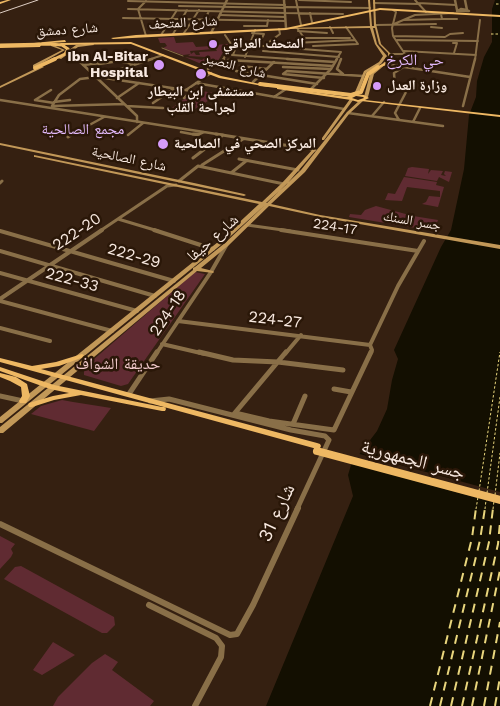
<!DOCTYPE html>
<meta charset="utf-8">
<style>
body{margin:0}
canvas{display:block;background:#352011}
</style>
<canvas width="500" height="706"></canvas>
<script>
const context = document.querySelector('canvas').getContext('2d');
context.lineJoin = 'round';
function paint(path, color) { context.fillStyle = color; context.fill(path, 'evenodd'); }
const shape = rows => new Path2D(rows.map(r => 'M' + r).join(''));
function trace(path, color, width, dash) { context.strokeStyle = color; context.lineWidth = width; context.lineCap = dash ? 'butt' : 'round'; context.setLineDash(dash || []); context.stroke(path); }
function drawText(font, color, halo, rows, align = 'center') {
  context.font = font + ' "Work Sans","Noto Naskh Arabic",sans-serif'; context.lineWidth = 5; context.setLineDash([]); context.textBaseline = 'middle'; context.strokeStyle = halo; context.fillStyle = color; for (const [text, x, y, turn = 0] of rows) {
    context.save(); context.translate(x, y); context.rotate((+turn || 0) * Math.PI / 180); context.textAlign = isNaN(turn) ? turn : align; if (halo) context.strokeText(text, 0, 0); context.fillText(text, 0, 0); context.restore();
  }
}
paint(shape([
 [174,37,176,43,193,42,196,47,211,46,213,49,190,51,191,54,183,55,163,48,167,46,165,43,160,43,158,38],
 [228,44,218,61,199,63,185,57,202,60,206,57,188,56,194,52,196,55,200,55,199,52,217,51,214,45],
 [191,89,219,94,187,114,169,110,194,92,189,90],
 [412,167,429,169,428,174,431,170,443,171,441,175,446,176,444,174,445,171,452,172,449,182,439,177,437,181,405,176,408,168],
 [404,177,437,182,436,185,444,187,438,207,422,204,426,202,429,196,440,197,440,191,407,187,402,201,385,200,388,193,395,194],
 [376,206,413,216,438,220,434,231,349,217,350,214,361,215,365,210],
 [195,272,205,274,128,384,121,386,84,375,84,370,93,360],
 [62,400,73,402,111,408,94,431,31,414,41,406],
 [0,536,15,544,11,549,13,553,11,557,0,569],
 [21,566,114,617,115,625,107,633,102,633,4,579,15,567],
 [53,642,75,655,42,675,33,670],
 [105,654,118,662,112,670,154,701,150,706,53,706,58,697,92,663]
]), '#602b32');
paint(shape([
 [495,0,500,0,500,706,266,706,353,496,348,475,351,465,377,431,387,409,392,380,398,359,394,350,441,247,451,230,464,169,469,115,476,97,477,81,484,57,492,42,492,9]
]), '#130f01');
paint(shape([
 [356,453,500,492,500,504,349,463]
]), '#352011');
trace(shape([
 [496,4,500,4],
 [491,34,500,34],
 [479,491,500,352],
 [487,493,500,397],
 [495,495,500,453],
 [476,509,478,497],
 [485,509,486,500],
 [493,509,494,501]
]), '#e9d67d', 1, [2.5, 2]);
trace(shape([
 [430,706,472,538,476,508],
 [440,706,480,540,485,508],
 [451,706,489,542,493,508],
 [462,706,498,544,500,522],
 [472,706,500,570],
 [484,706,500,622],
 [495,706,500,677]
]), '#e9d67d', 2, [9, 7]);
trace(shape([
 [162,48,183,56]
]), '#896f48', 1);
trace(shape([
 [296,0,301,25],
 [299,0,351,2],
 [415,0,426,12],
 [128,1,285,5],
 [146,1,138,9,146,36],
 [374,3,420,4],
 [418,3,456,5],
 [179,6,285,8],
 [285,7,370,8],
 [128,9,285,13],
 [285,13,343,14],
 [310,13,312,22],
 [220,15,285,17],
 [123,18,285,21],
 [442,19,457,19],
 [404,20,442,19,441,14],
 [394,24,415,15,453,13],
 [376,25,436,24],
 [244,26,267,26,268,20],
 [330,27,333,33],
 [431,27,442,28],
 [297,28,305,39],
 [298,31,327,33],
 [184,33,199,10],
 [198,33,209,11],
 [252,33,264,34,260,42],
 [173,34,187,10],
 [161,35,177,10],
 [393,36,445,37,450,34,463,33],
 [304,38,350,38],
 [397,40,478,41],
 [294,43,355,40],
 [453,43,457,43,454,53],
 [265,45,280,34,279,29],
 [313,46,358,44,346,27],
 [263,51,339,57],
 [404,51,476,55],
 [70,52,78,60],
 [389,54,405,54,393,36,392,28,396,12,393,10],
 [232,55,305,60],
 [233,55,237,44,341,52,336,60],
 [245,57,255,30],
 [148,60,163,55],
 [223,60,231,44,225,35],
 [475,60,480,20]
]), '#896f48', 2);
trace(shape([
 [77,59,137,116,137,122],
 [287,59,335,62],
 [341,59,337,69,343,74],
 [228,60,333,66],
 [99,64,119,61,132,64],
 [385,64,470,77],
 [83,65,101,63],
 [240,66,267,69],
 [283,67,331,69],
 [208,69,224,59],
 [236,71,317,84],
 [98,77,192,91],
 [324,78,283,74,287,71,363,76],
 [253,82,274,62],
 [196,83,344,109],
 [51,90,35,100,54,103],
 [186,90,211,73],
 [310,90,331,69,337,59],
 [274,97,286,89],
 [117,98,139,83],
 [184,98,192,91],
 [0,100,223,135],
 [54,102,70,100],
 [153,103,175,88],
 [52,106,59,95,80,79,96,77,152,59],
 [52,106,124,104],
 [127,106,163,108],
 [463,106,475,59],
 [348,113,443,126],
 [372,116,384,102],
 [399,120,395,113,406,92,395,87,394,73,405,66],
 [413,122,420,108],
 [181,132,197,135,204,132],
 [71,135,104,117],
 [128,135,143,123]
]), '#896f48', 2.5);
trace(shape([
 [193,134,199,134],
 [216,134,315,150],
 [68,137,73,134],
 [193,158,223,135],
 [239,159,298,170],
 [202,165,243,139],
 [231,173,246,161],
 [179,181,198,166,284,184],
 [0,183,2,181],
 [118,219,158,231],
 [247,225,290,231],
 [100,231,167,186,176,185]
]), '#896f48', 3);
trace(shape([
 [154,230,213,249],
 [281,230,418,251],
 [0,231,174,281],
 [0,251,155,296],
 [0,273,137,311],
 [0,299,102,230],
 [0,301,112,331],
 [178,321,370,345],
 [0,328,50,341],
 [162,344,205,354],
 [370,345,398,286,424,241],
 [370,345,372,350,370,354],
 [156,354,211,272,227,244],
 [285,354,301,335]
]), '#896f48', 4);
trace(shape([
 [199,352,233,360,278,362,343,370],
 [334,389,351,392],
 [129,394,157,352],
 [0,396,23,401],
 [150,401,169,399,291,430,325,436,329,440,297,509],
 [235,413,269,421,334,430,371,352],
 [234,414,286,352],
 [293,424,305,396]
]), '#896f48', 5);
trace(shape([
 [0,524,230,635,237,634,253,605,298,508],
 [149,605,216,638,222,646,221,657,195,706]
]), '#896f48', 6);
trace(shape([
 [284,0,286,28],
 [455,0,457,10],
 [465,0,467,10],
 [461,9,467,10,469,11,457,11,461,9],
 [211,33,227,0]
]), '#896f48', 2.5);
paint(shape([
 [368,0,370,0,372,26,374,26,373,0,375,0,376,24,381,44,390,53,392,59,374,74,368,97,366,98,364,97,370,74,388,59,388,53,379,44,375,28,373,28,377,44,387,56,381,64,366,73,359,92,357,93,355,92,364,71,379,62,383,56,375,44,370,28,287,29,286,28,370,26,368,0],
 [93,43,94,45,78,47,61,59,58,58,76,45,93,43],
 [51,44,65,50,35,67,33,67,33,65,62,50,51,46,51,44],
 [41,66,44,67,0,88,0,86,41,66],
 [350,99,353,100,324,140,322,140,322,138,350,99],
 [360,100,363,101,349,114,305,172,271,204,320,215,500,245,500,249,320,217,269,206,229,245,201,268,213,271,214,272,213,273,197,271,3,433,0,433,0,427,193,270,193,268,195,267,225,243,265,205,222,244,2,423,0,423,0,417,218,242,259,204,35,157,34,157,34,155,262,202,282,183,314,148,316,148,316,150,286,185,266,203,267,203,301,170,347,112,360,100],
 [0,143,194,183,244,194,246,195,244,196,0,145,0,143]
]), '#c29858');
paint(shape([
 [7,0,11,0,0,4,0,2,7,0],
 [380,8,500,15,500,17,380,10,286,30,113,39,111,38,136,35,286,28,380,8],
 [65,40,66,42,36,44,34,43,65,40],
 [131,42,221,76,270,86,268,87,219,78,131,44,61,45,59,44,61,43,131,42],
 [41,45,40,47,0,48,0,46,41,45],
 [385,63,386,65,378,68,376,67,385,63],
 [278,87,347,97,355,94,364,95,369,98,365,100,500,115,500,117,361,101,358,102,351,100,277,89,277,87,278,87],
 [356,96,363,97,364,98,358,100,352,98,356,96],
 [82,354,85,356,84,357,59,366,41,369,317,443,320,444,321,446,320,448,317,449,0,362,0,358,32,366,56,362,82,354],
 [0,367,54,385,162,407,165,407,166,409,165,411,162,411,81,395,54,400,32,407,29,407,28,405,29,403,53,396,69,393,50,389,0,371,0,367],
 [0,373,16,377,27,384,30,396,26,403,20,403,19,401,22,396,21,387,10,381,0,377,0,373]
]), '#eeb863');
trace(shape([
 [0,13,38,0]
]), '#decec4', 1);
trace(shape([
 [0,45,49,44,62,45,68,49,65,54,52,60]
]), '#eeb863', 3);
trace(shape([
 [35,68,55,59],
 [260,84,351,95,361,92,368,74,378,67]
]), '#eeb863', 4);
trace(shape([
 [317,451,500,500]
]), '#eeb863', 8);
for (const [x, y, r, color] of [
 [213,44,5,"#d69bfa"],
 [159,65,6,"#d69bfa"],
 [201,74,6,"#d69bfa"],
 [377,86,5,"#d69bfa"],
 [163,144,6,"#d69bfa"]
]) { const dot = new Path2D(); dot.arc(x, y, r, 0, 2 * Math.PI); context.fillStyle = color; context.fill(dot); trace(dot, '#2a1708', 2); }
drawText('14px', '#f8e9e0', '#2a1708', [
 ["شارع المتحف",183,23,-3],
 ["شارع دمشق",67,30,-4],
 ["شارع النصیر",235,66,15],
 ["شارع الصالحية",129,159,12],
 ["جسر السنك",412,221,10],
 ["224-17",335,227,9]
]);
drawText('bold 14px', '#f8e9e0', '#2a1708', [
 ["المتحف العراقي",223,44],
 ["Ibn Al-Bitar",148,57,"right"],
 ["Hospital",148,73,"right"],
 ["وزارة العدل",387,86],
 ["مستشفى ابن البيطار",201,92,"center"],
 ["لجراحة القلب",201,108,"center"],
 ["المركز الصحي في الصالحية",174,144]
], 'left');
drawText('15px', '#e2b9fb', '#2a1708', [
 ["مجمع الصالحية",83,130]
]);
drawText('16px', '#e2b9fb', '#2a1708', [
 ["حي الكرخ",415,60]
]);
drawText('16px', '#f8e9e0', '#2a1708', [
 ["222-20",77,232,-34],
 ["شارع حيفا",213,238,-41],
 ["222-29",134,256,16],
 ["222-33",72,280,15],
 ["224-18",168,313,-56],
 ["224-27",275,320,7]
]);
drawText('16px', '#f3cbcd', '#2a1708', [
 ["حديقة الشواف",118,364]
]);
drawText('19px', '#f8e9e0', '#2a1708', [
 ["جسر الجمهورية",413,460,15],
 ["شارع 31",277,513,-65]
]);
</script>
